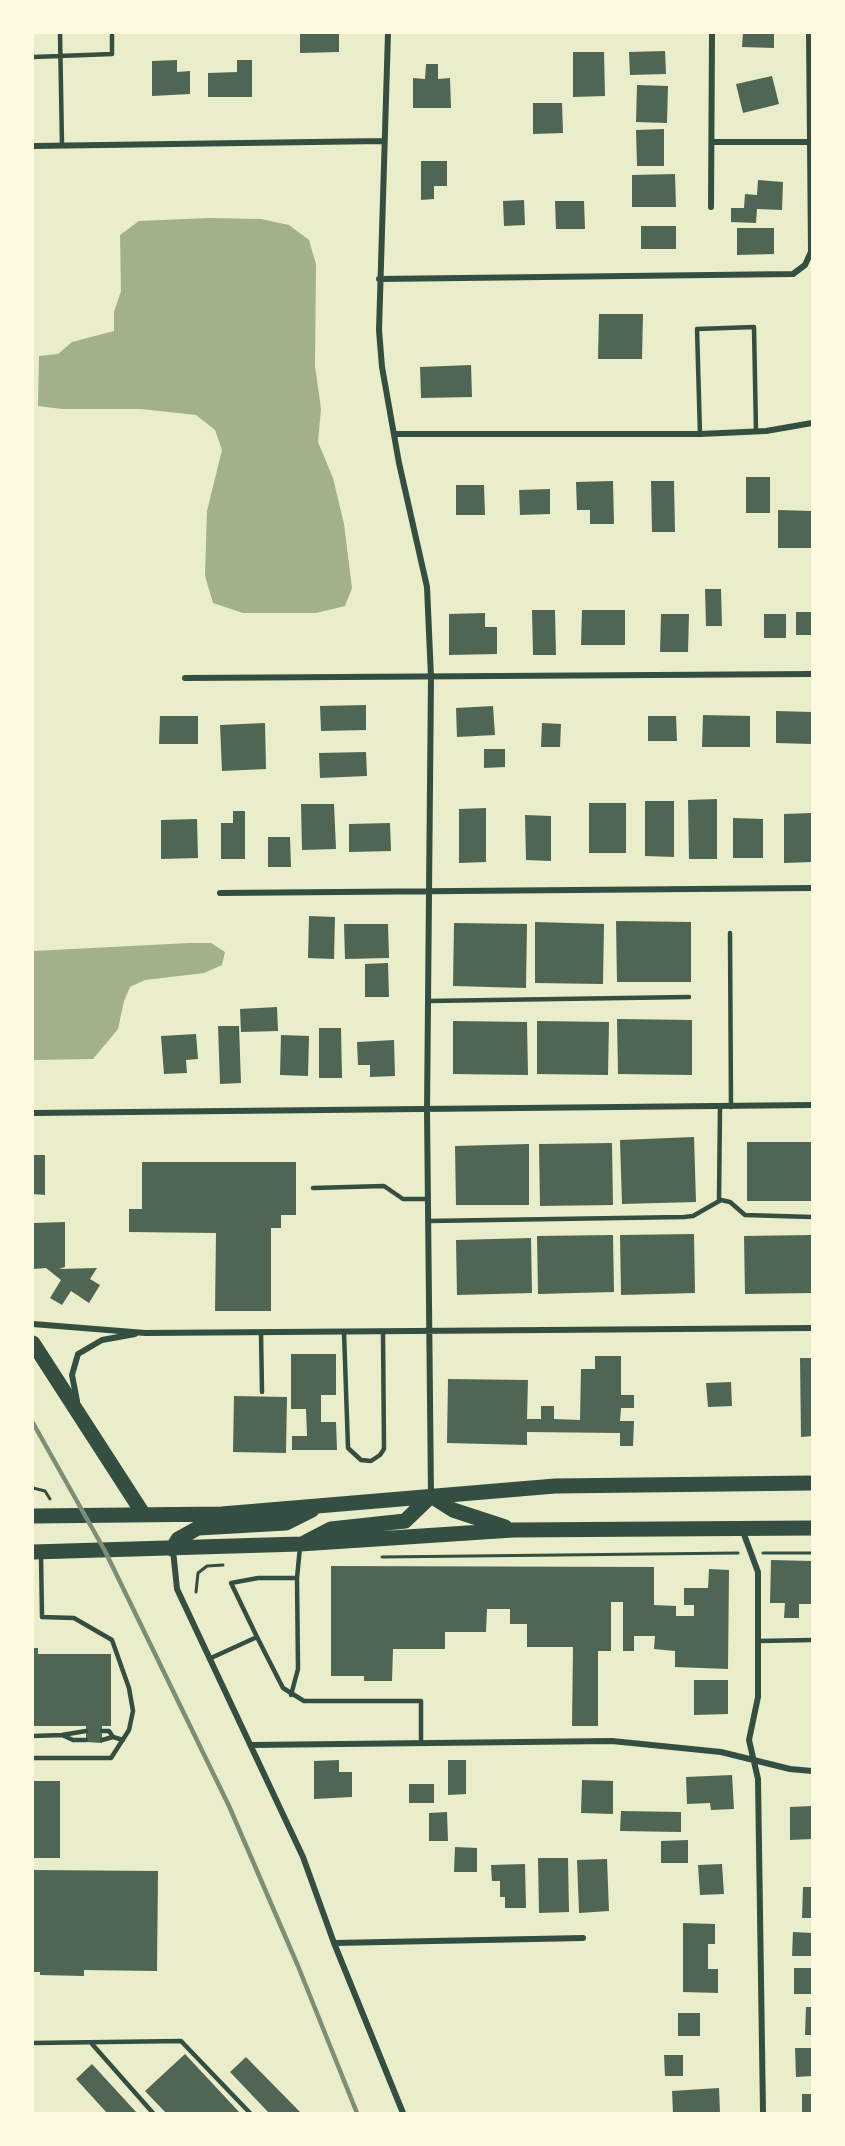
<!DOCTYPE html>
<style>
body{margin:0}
#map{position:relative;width:845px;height:2146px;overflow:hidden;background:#e9edc9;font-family:"IBM Plex Sans",sans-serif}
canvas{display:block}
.frame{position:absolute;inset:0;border:34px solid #fefae0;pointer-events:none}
</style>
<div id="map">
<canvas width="845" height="2146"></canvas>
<div class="frame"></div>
</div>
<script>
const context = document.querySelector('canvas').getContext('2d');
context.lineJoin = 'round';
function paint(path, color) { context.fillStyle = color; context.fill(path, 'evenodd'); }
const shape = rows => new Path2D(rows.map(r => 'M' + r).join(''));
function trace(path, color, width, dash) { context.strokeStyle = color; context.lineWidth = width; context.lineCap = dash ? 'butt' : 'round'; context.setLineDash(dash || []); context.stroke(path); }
paint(shape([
 [208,218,261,219,289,225,309,240,316,264,315,366,321,409,318,442,333,478,344,524,352,588,345,606,316,613,243,613,213,603,205,576,207,511,222,450,215,430,196,415,141,409,62,409,38,406,39,356,58,354,72,342,114,331,114,312,121,291,120,235,139,221],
 [190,943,211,943,225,952,222,965,204,973,145,980,130,987,124,1001,118,1029,93,1059,33,1060,33,951]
]), '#a3b18a');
paint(shape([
 [300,33,339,33,339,52,300,53],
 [743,33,774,33,774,48,742,47],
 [665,51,666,74,630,75,629,52],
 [573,52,604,52,605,96,573,97],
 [177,60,177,72,190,71,190,94,152,96,152,61],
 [237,60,252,60,252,97,208,97,208,73,237,72],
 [426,64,438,64,438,79,450,78,451,108,413,108,413,78,425,79],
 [772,76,779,104,743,113,736,84],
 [637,85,668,86,667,123,636,122],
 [533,103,562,103,563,133,533,134],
 [664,129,664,166,637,166,636,130],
 [421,161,447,161,447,186,434,186,434,199,421,200],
 [675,174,676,207,632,207,632,175],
 [758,180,783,182,782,210,757,209,756,223,731,222,731,208,744,208,745,194,757,195],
 [524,200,525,225,504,226,503,201],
 [555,201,584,201,585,229,556,229],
 [641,226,676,226,676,249,641,249],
 [737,228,774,228,774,254,737,255],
 [599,314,643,314,642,359,598,359],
 [471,365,472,397,421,398,420,367],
 [746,477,770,477,770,513,746,513],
 [613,481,614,524,590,524,590,510,577,510,576,482],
 [651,481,674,481,675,532,652,532],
 [456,485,484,485,485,515,456,515],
 [550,489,550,514,520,515,519,490],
 [778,510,812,511,812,548,778,548],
 [705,589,721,589,722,626,706,626],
 [532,610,555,610,556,655,533,655],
 [582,610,625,610,625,645,581,645],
 [796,612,812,612,812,635,796,635],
 [485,613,485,627,497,627,497,654,449,655,449,614],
 [661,614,689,614,688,652,660,652],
 [764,614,786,614,786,638,764,638],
 [366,705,366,730,321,731,320,706],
 [493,706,495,735,457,737,456,708],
 [776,711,812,712,812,744,776,743],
 [703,715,750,716,750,747,702,747],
 [160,716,198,716,198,744,159,744],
 [648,716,676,716,677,741,648,741],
 [265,723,266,769,222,771,220,725],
 [542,723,561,724,560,747,541,747],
 [484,749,505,749,505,767,484,768],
 [366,752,367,776,320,778,319,753],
 [717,799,717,859,689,859,688,800],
 [645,801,674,801,674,857,645,856],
 [589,803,626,803,626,853,589,853],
 [301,804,334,804,336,849,302,850],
 [486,808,486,862,459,863,459,809],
 [233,811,245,811,245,859,221,859,221,823,233,823],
 [812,813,812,862,784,863,784,814],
 [525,815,551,816,551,861,526,860],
 [733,818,763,819,763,858,733,858],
 [197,819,198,858,161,859,161,820],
 [390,823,391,851,349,852,349,824],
 [268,837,290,837,291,867,268,867],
 [309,916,335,917,334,959,308,958],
 [616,921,691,922,691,982,617,982],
 [535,922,604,924,603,984,535,983],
 [454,923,527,924,526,988,453,986],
 [344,924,388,924,389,958,345,959],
 [388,963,389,997,365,997,365,964],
 [277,1007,278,1031,241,1032,240,1009],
 [617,1019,692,1020,692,1075,618,1074],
 [453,1021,527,1022,528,1075,453,1074],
 [537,1021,609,1022,608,1075,537,1074],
 [218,1026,239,1026,241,1083,220,1084],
 [319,1028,341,1028,342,1078,319,1078],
 [196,1034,198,1059,186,1060,187,1073,164,1074,161,1036],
 [281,1035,309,1036,308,1076,280,1075],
 [394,1040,395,1076,370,1077,370,1065,358,1065,357,1042],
 [694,1137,696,1202,622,1204,620,1140],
 [747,1142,812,1142,812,1201,747,1201],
 [612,1143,613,1205,540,1206,539,1144],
 [529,1144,529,1205,456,1205,455,1146],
 [33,1155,45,1155,45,1195,33,1194],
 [142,1162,296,1162,296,1215,281,1215,281,1228,271,1228,271,1311,215,1311,216,1233,129,1232,129,1209,142,1209],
 [65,1222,65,1267,59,1269,97,1268,90,1279,100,1285,89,1303,71,1291,62,1305,50,1298,61,1280,46,1268,33,1269,33,1223],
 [694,1234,695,1293,621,1295,620,1235],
 [613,1235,614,1292,538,1294,537,1236],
 [812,1235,812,1293,745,1294,744,1236],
 [531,1238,532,1293,457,1295,456,1240],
 [291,1354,336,1354,336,1395,321,1395,321,1422,336,1422,337,1450,292,1450,292,1436,307,1436,306,1409,291,1409],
 [595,1356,621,1356,621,1395,634,1395,634,1408,621,1408,620,1421,634,1421,633,1446,620,1446,620,1433,527,1432,527,1445,447,1443,448,1379,528,1380,527,1419,541,1419,541,1406,554,1406,554,1419,580,1420,581,1369,595,1369],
 [800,1358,812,1358,812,1436,801,1437],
 [731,1382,732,1406,708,1407,706,1383],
 [234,1396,287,1397,286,1453,233,1452],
 [771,1560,812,1561,812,1604,799,1604,799,1618,784,1618,785,1603,770,1603],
 [331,1566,654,1567,654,1605,676,1606,676,1616,694,1616,694,1605,684,1605,684,1588,708,1588,709,1569,729,1570,728,1669,675,1667,675,1651,654,1649,655,1636,634,1636,634,1651,623,1651,623,1602,611,1602,611,1651,598,1651,598,1726,572,1726,573,1647,527,1647,527,1624,510,1624,510,1609,487,1609,486,1632,445,1632,445,1649,393,1649,392,1681,364,1681,364,1676,331,1676],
 [33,1648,38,1648,38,1654,111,1654,111,1726,102,1726,102,1743,86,1742,86,1726,33,1726],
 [694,1680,728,1680,728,1714,694,1715],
 [339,1760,339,1772,352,1772,352,1797,314,1799,314,1761],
 [448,1760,466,1760,466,1794,448,1795],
 [732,1775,734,1809,711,1810,710,1803,687,1804,686,1777],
 [582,1780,613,1781,613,1814,581,1813],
 [33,1781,60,1781,60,1858,33,1858],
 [409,1784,434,1784,434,1803,409,1803],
 [812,1806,812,1839,790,1840,790,1807],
 [621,1811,681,1812,681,1832,620,1831],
 [447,1812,448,1841,429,1841,429,1813],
 [688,1840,688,1863,661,1863,661,1841],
 [455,1847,477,1848,477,1872,454,1872],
 [538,1858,568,1858,569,1912,539,1913],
 [607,1859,609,1911,579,1913,577,1860],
 [525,1864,526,1908,505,1908,505,1897,500,1897,500,1881,492,1881,491,1865],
 [722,1864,724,1894,700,1895,698,1865],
 [33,1870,158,1871,157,1971,84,1970,84,1976,40,1975,40,1972,33,1972],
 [803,1887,812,1887,812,1918,802,1918],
 [683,1923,715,1924,715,1944,708,1944,708,1969,718,1969,718,1993,683,1992],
 [793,1932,812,1933,812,1956,792,1956],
 [794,1968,812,1968,812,1994,794,1994],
 [806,2007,812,2007,812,2035,805,2035],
 [678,2013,700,2013,700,2036,678,2036],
 [795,2048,812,2048,812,2076,796,2077],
 [185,2054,240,2113,166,2113,145,2091],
 [664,2055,683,2055,683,2076,665,2076],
 [246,2057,301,2113,269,2113,230,2072],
 [92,2064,137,2113,107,2113,76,2079],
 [719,2088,720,2113,673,2113,672,2091],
 [802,2094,812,2094,812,2113,802,2113]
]), '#4f6655');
trace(shape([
 [33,1488,45,1491,50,1499],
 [763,1553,812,1553],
 [382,1557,738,1553],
 [196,1592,198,1573,207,1566,223,1565]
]), '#344e41', 3);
trace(shape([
 [60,33,62,145],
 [33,57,112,54,112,33],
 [700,434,697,329,754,327,756,431],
 [730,933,731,1107],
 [428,1001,689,997],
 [313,1188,384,1186,403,1199,428,1199],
 [719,1200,720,1107],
 [428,1221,684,1217,693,1216,721,1200,730,1202,745,1215,812,1217],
 [261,1332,262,1392],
 [344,1332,348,1448,361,1460,371,1461,380,1455,384,1449,383,1332],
 [297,1578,300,1547],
 [257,1637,231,1583,258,1578,297,1578,298,1669,291,1695],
 [758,1641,812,1640],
 [211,1658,257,1637,283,1688,304,1701,421,1701,421,1743],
 [102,1731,109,1731,113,1737,123,1740],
 [62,1735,73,1740,86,1740],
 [33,1736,62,1735,86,1731],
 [102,1740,113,1737],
 [33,1758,111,1758,129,1730,133,1711,129,1688,112,1640,74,1618,42,1617,41,1555],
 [33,2043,181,2041,250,2113],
 [92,2044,153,2113]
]), '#344e41', 4.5);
trace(shape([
 [388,33,379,330,382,367,399,463,427,587,431,677,427,1111,431,1495],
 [713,142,811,142],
 [33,146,383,141],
 [711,207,712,33],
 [379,279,793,274,805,265,811,252,809,33],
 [394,434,700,434,766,431,812,423],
 [185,678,812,674],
 [220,893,812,888],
 [33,1113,812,1105],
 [33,1324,145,1333,812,1328],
 [77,1401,72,1375,78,1354,102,1340,135,1334],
 [742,1529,758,1572,758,1697,749,1740,758,1779,763,2113],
 [173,1550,177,1589,303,1857,334,1943,403,2113],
 [251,1745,612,1741,721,1752,790,1769,812,1771],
 [334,1943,583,1938]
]), '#344e41', 6);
trace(shape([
 [33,1343,144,1515],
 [431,1496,453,1510,505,1527],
 [33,1516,222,1514,555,1486,812,1483],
 [306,1542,331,1529,405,1521,431,1496],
 [172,1549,178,1539,198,1528,286,1523,312,1510],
 [33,1552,300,1544,513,1530,812,1528]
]), '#344e41', 15);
trace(shape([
 [33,1423,105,1551,229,1806,298,1966,357,2113]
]), '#7c8e77', 4.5);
</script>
